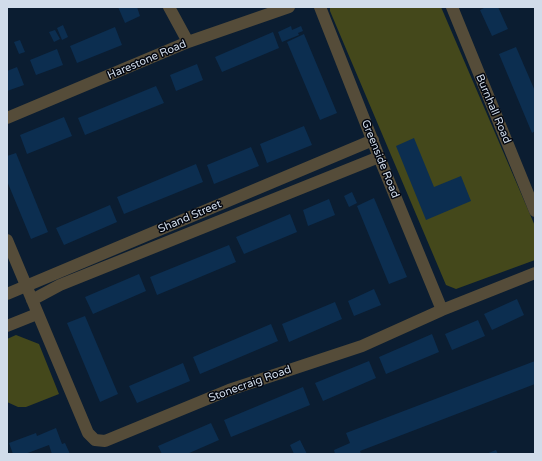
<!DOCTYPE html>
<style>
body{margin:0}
#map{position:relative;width:542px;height:461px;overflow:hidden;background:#0b1d31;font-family:"Varela Round",sans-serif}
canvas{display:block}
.frame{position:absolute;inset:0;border:8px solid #d1dcea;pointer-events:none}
</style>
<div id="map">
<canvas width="542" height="461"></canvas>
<div class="frame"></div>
</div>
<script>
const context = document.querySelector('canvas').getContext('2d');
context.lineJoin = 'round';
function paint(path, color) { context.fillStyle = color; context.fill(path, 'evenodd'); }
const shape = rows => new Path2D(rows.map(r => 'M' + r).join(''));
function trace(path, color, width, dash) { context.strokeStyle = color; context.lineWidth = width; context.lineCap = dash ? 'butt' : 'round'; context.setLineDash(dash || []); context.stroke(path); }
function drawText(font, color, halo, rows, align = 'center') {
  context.font = font + ' "Varela Round",sans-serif'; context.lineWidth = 3; context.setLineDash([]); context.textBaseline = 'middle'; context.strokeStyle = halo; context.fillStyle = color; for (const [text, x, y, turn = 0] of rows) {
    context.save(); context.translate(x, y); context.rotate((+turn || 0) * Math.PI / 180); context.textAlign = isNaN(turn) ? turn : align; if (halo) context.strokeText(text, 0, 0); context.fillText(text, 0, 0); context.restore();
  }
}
paint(shape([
 [330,7,441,7,535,226,535,260,456,289,446,285,330,11],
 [16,335,39,344,59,394,26,407,18,407,7,402,7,339]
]), '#44481b');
paint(shape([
 [118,7,137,7,140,16,125,23],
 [486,7,498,7,508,29,492,36,480,10],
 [63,25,68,37,62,40,57,28],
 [291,26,292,30,301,26,303,31,298,33,299,35,282,42,278,32],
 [115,27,122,45,77,63,70,46],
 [55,30,60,39,54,42,49,32],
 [273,32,279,48,222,72,215,57],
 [304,34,337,113,320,120,287,42],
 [20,40,25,52,19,54,14,42],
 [516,47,535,91,535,131,532,133,499,54],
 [57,49,63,65,36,75,30,60],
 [197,64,203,80,176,91,170,75],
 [17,67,24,85,7,91,7,71],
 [156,86,164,103,85,135,78,118],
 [64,117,72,136,27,154,20,135],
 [304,126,312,145,267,163,260,144],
 [414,138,434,187,461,176,471,201,426,220,396,146],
 [251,147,259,166,214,184,207,165],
 [16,153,48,232,31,239,7,181,7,156],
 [196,164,203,182,124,214,117,197],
 [352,192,357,203,349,207,344,196],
 [374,198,407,277,389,284,357,206],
 [329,199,335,215,308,226,303,210],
 [110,205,117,222,64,245,56,228],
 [290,214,297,232,244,254,236,237],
 [229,245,236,262,157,295,150,277],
 [139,274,146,291,93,314,85,297],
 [374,289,381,305,354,316,348,301],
 [517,299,524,315,492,330,484,314],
 [335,302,342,319,289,342,282,324],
 [85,316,118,394,100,402,67,323],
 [478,320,485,336,452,350,445,334],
 [271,324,278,341,200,374,193,357],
 [432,334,439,352,386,374,379,357],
 [369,361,376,378,323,401,315,383],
 [535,361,535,384,360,451,361,454,335,454,334,450,350,443,346,433],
 [183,363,190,381,137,403,129,386],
 [303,387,310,405,231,437,224,420],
 [211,423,219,440,187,454,162,454,158,446],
 [56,428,62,444,65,443,70,454,52,454,49,445,25,454,13,454,9,443,36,433,37,436],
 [300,440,307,454,294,454,290,445],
 [496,450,498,454,486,454]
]), '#0c2e50');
trace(shape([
 [169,7,188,42],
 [320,7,379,157,442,310],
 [452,7,535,211],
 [7,118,188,42,289,7],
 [7,240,88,433,95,440,105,441,229,390,362,346,442,310,535,273],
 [7,294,373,140],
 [32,300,60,285,379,157],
 [7,326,37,314]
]), '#554c39', 12);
drawText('11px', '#d1dcea', '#030710', [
 ["Harestone Road",147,60,-23],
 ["Burnhall Road",493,109,67],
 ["Greenside Road",380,159,68],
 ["Shand Street",190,217,-23],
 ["Stonecraig Road",250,384,-20]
]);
</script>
